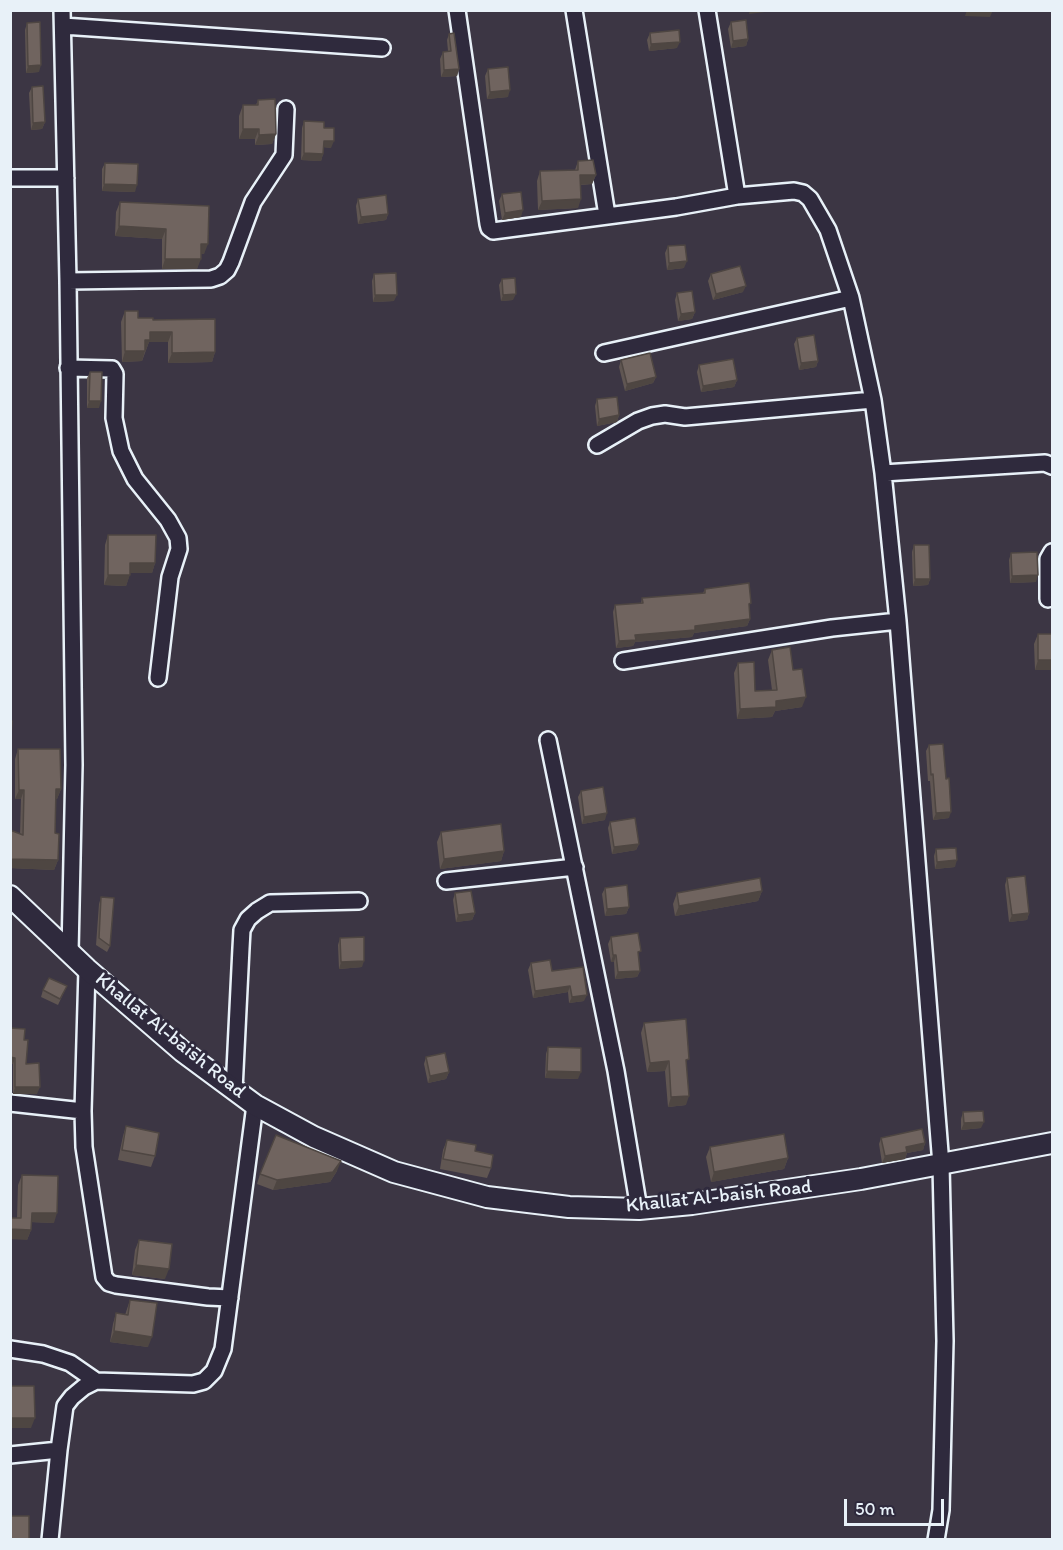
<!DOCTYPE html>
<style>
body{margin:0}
#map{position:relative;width:1063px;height:1550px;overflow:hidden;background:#3c3644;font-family:Itim,sans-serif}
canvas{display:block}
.frame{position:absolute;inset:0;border:12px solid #e8f1f8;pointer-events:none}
.scale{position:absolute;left:844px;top:1499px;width:100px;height:27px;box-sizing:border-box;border:3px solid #e8f1f8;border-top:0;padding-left:8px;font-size:18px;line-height:21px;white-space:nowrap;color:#e8f1f8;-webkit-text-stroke:4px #2f2a3d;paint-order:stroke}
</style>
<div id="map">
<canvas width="1063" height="1550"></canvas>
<div class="frame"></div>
<div class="scale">50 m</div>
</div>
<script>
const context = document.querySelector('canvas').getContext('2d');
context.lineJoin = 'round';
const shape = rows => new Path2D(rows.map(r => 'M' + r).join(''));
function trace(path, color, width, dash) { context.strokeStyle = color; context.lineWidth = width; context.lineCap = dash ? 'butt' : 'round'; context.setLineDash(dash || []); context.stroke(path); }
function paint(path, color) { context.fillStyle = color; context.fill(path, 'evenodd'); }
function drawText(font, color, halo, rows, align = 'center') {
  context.font = font + ' Itim,sans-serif'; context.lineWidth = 6; context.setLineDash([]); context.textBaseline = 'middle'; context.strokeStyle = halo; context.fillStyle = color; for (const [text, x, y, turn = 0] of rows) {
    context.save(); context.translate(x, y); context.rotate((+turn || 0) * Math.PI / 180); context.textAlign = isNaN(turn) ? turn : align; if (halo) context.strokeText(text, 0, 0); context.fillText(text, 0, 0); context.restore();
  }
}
const minor = shape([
 [62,10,68,281,74,765,70,952],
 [457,10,488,224,489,228,493,231,676,207,737,196,794,191,803,193,810,199,828,230,851,298,604,353],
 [574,10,607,215],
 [707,10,737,196],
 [63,26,382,48],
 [10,178,66,178],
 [68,281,211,279,220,276,227,270,231,262,253,202,284,155,286,109],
 [851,298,873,400,883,473,898,621,941,1165,945,1341,941,1510,936,1540],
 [68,368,112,369,115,374,114,418,121,451,135,479,168,520,178,538,179,549,170,577,158,678],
 [597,445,638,421,652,416,665,414,685,417,873,400],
 [883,473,1045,463,1052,466],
 [1048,599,1048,559,1052,552],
 [623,661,832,628,898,621],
 [548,740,616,1071,639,1209],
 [446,881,575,867],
 [87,969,83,1111,84,1147,104,1277,109,1283,116,1285,208,1297,230,1298],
 [234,1090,241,948,242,930,248,919,257,911,270,903,359,901],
 [10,1103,83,1111],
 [10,1349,43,1354,70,1363,96,1381],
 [10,1455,59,1450],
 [50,1540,59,1450,65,1406,72,1397,84,1387,96,1381,193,1384,204,1381,214,1371,223,1349,255,1105]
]);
const tertiary = shape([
 [10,896,87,969,182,1051,255,1105,314,1137,394,1172,487,1197,569,1207,639,1209,692,1204,861,1179,1052,1143]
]);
trace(minor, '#e8f1f8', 20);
trace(tertiary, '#e8f1f8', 24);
trace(minor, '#2f2a3d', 15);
trace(tertiary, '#2f2a3d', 20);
paint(shape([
 [731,22,748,39,746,46,731,48,728,29],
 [27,23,39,72,26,73,25,30],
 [650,33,677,48,649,51,647,40],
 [449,34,459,69,457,76,441,77,440,59,443,52,448,51,447,40],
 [488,69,508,97,487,99,485,76],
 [32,87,45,122,42,129,31,130,29,93],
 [258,100,276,134,272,144,255,145,255,139,239,139,239,116,243,105,256,105],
 [304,121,324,128,331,148,324,147,323,154,321,161,301,160,302,128],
 [578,161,596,175,592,184,581,185,578,208,538,210,537,181,540,171,575,170],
 [105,163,135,192,102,191,102,169],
 [502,194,521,217,502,220,499,201],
 [358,199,388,214,386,220,358,224,356,206],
 [120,202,209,206,204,254,201,254,197,269,162,269,162,239,115,236,116,212],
 [668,246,684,268,667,270,665,253],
 [374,274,394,301,373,302,372,281],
 [711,274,743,292,713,300,708,281],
 [502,279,513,300,501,301,499,285],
 [677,293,695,312,692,319,678,321,675,300],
 [125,311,138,318,153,320,215,352,212,362,168,363,168,342,149,342,142,361,122,362,121,322],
 [797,338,818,361,816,367,799,370,794,344],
 [621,360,656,377,653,383,625,391,619,367],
 [699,365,737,380,734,387,701,392,697,372],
 [90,372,99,408,87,408,87,378],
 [597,399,619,415,617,422,597,426,595,406],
 [108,535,155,563,152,573,130,573,126,586,104,585,105,545],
 [914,545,930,579,928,585,913,586,912,552],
 [1011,553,1036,582,1010,583,1009,560],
 [705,589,749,608,750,619,747,626,694,633,692,637,635,642,633,646,616,648,613,612,615,605,641,603,642,598,703,593],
 [1038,634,1053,634,1053,670,1035,670,1034,644],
 [772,650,793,670,802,707,775,711,772,717,737,719,734,673,738,663,755,691,772,690,768,660],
 [929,745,949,818,933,820,930,781,928,781,926,751],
 [18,749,61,789,57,799,56,799,55,833,58,860,54,870,10,868,10,830,20,834,21,799,15,799,15,759],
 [581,791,605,820,582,824,578,797],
 [610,822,639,844,636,850,612,854,608,828],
 [441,832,504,851,501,861,440,869,437,842],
 [936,849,955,867,935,869,934,856],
 [1007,878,1029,913,1027,920,1009,922,1005,885],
 [605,888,629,907,626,914,605,916,602,894],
 [762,891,758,901,675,916,673,904,677,893],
 [455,893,475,913,472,920,456,922,453,900],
 [101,897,110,946,107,952,96,945,99,904],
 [611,937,639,958,640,971,637,977,615,979,614,962,611,962,608,944],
 [340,938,362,967,339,969,338,945],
 [531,963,552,971,583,967,584,1001,569,1003,568,992,533,998,528,970],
 [67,986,58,1005,41,997,43,990],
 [644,1023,687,1066,686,1105,668,1107,665,1071,647,1072,641,1033],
 [10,1028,24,1040,26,1064,37,1094,13,1094,13,1064,10,1064],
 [548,1047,578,1079,545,1078,546,1054],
 [426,1057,449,1072,446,1079,428,1083,424,1064],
 [963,1112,981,1128,961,1130,961,1119],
 [126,1126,155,1156,151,1167,118,1160,123,1136],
 [881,1138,925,1143,923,1150,907,1153,905,1159,882,1163,879,1144],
 [447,1140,475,1151,491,1168,487,1178,440,1169,443,1150],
 [710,1147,788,1158,784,1169,711,1182,706,1157],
 [337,1171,330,1182,273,1190,257,1184,260,1174],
 [22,1175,54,1223,31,1222,31,1230,27,1240,17,1218,18,1185],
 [139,1240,165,1279,132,1275,135,1250],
 [130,1300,148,1347,110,1342,113,1324,116,1313,125,1315]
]), '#605652');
paint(shape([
 [750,10,781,10,749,14],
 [967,10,993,10,990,17,965,16],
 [748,39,746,46,731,48,733,41],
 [680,42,677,48,649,51,651,44],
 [41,65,39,72,26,73,28,66],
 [459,69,457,76,441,77,444,70],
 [510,90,508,97,487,99,490,92],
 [45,122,42,129,31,130,33,123],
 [243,129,259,129,255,139,239,139],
 [276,134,272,144,255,145,259,135],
 [324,141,334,141,331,148,321,147],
 [304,153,323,154,321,161,301,160],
 [580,175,596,175,592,184,577,185],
 [104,184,137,185,135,192,102,191],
 [581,199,578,208,538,210,542,201],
 [523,210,521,217,502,220,505,213],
 [388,214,386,220,358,224,361,217],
 [119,226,166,229,162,239,115,236],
 [201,244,208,244,204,254,198,254],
 [165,259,201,259,197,269,162,269],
 [687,261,684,268,667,270,669,263],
 [746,286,743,292,713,300,716,294],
 [516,294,513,300,501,301,503,295],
 [375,295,397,295,394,301,373,302],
 [695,312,692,319,678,321,681,314],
 [150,332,172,332,168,342,149,342,146,350,142,350,145,340],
 [125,351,145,351,142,361,122,362],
 [215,352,212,362,168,363,172,353],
 [818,361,816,367,799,370,801,363],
 [656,377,653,383,625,391,627,384],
 [737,380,734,387,701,392,703,386],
 [89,401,101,401,99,408,87,408],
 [619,415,617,422,597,426,599,419],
 [130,563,155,563,152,573,126,573],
 [108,575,130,575,126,586,104,585],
 [1038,575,1036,582,1010,583,1012,576],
 [915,579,930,579,928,585,913,586],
 [750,619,747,626,694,633,692,637,635,642,633,646,616,648,619,641,635,635,695,626],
 [1038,660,1053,660,1053,670,1035,670],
 [806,697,802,707,775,711,772,717,737,719,740,709,776,701],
 [56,789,61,789,57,799,53,799],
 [19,790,24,790,21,799,15,799],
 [951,812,949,818,933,820,936,813],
 [607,813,605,820,582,824,584,817],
 [639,844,636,850,612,854,614,847],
 [504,851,501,861,440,869,444,859],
 [10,859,58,860,54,870,10,868],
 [957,860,955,867,935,869,937,862],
 [762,891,758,901,675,916,679,906],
 [629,907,626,914,605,916,607,909],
 [475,913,472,920,456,922,458,915],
 [1029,913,1027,920,1009,922,1012,915],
 [613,955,616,955,614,962,611,962],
 [364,961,362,967,339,969,341,962],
 [640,971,637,977,615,979,618,972],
 [570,986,568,992,533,998,535,991],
 [587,995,584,1001,569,1003,572,997],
 [10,1057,15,1058,13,1064,10,1064],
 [669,1061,665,1071,647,1072,650,1063],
 [547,1071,581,1072,578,1079,545,1078],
 [449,1072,446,1079,428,1083,430,1076],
 [15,1087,40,1087,37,1094,13,1094],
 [689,1096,686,1105,668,1107,671,1097],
 [984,1122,981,1128,961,1130,964,1123],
 [925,1143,923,1150,907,1153,905,1159,882,1163,885,1156,906,1147],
 [788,1158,784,1169,711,1182,714,1172],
 [341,1161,337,1171,330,1182,273,1190,277,1180],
 [32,1213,57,1213,54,1223,29,1222],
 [10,1229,31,1230,27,1240,10,1239],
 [136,1265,169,1269,165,1279,132,1275],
 [114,1331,152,1337,148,1347,110,1342],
 [10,1418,35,1418,31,1428,10,1428]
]), '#4e4642');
const building = shape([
 [746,20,748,39,733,41,731,22,746,20],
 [40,22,41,65,28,66,27,23,40,22],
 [679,30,680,42,651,44,650,33,679,30],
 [454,33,459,69,444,70,443,52,451,51,449,34,454,33],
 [508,67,510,90,490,92,488,69,508,67],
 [43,86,45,122,33,123,32,87,43,86],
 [275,99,276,134,259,135,259,129,243,129,243,105,258,105,258,100,275,99],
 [304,121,324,122,324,128,334,128,334,141,324,141,323,154,304,153,304,121],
 [593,160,596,175,580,175,581,199,542,201,540,171,578,170,578,161,593,160],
 [105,163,138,164,137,185,104,184,105,163],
 [521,192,523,210,505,213,502,194,521,192],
 [386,195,388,214,361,217,358,199,386,195],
 [120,202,209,206,208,244,201,244,201,259,165,259,166,229,119,226,120,202],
 [685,245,687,261,669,263,668,246,685,245],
 [740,266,746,286,716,294,711,274,740,266],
 [396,273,397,295,375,295,374,274,396,273],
 [515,278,516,294,503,295,502,279,515,278],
 [692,291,695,312,681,314,677,293,692,291],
 [125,311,138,311,138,318,153,318,153,320,215,319,215,352,172,353,172,332,150,332,150,340,145,340,145,351,125,351,125,311],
 [814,335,818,361,801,363,797,338,814,335],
 [650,353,656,377,627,384,621,360,650,353],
 [733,359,737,380,703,386,699,365,733,359],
 [90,372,102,372,101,401,89,401,90,372],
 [617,397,619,415,599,419,597,399,617,397],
 [108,535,156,535,155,563,130,563,130,575,108,575,108,535],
 [914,545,929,545,930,579,915,579,914,545],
 [1037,552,1038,575,1012,576,1011,553,1037,552],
 [749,583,751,603,749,604,750,619,695,626,695,630,635,635,636,640,619,641,615,605,643,603,642,598,705,593,705,589,749,583],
 [1038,634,1053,634,1053,660,1038,660,1038,634],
 [790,647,793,670,802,669,806,697,776,701,776,707,740,709,738,663,754,662,755,691,777,690,772,650,790,647],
 [10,721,12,721,10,752,10,721],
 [943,744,946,779,949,778,951,812,936,813,933,774,931,775,929,745,943,744],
 [18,749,60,749,61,789,56,789,55,833,59,834,58,860,10,859,10,830,23,835,24,790,19,790,18,749],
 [603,787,607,813,584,817,581,791,603,787],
 [635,818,639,844,614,847,610,822,635,818],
 [501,824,504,851,444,859,441,832,501,824],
 [956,848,957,860,937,862,936,849,956,848],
 [1025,876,1029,913,1012,915,1007,878,1025,876],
 [760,878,762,891,679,906,677,893,760,878],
 [627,885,629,907,607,909,605,888,627,885],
 [471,891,475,913,458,915,455,893,471,891],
 [101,897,114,898,110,946,99,938,101,897],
 [638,933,641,951,638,952,640,971,618,972,616,955,613,955,611,937,638,933],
 [364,937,364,961,341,962,340,938,364,937],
 [550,960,552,971,583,967,587,995,572,997,570,986,535,991,531,963,550,960],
 [49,978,67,986,60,999,43,990,49,978],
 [686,1019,689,1059,686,1060,689,1096,671,1097,669,1061,650,1063,644,1023,686,1019],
 [10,1028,25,1029,24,1040,28,1040,26,1064,39,1063,40,1087,15,1087,15,1058,10,1057,10,1028],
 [548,1047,581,1048,581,1072,547,1071,548,1047],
 [445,1053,449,1072,430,1076,426,1057,445,1053],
 [983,1111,984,1122,964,1123,963,1112,983,1111],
 [126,1126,159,1133,155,1156,122,1150,126,1126],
 [922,1129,925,1143,906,1147,907,1152,885,1156,881,1138,922,1129],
 [784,1134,788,1158,714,1172,710,1147,784,1134],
 [276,1135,341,1161,333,1172,277,1180,260,1174,276,1135],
 [447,1140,476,1145,475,1151,493,1155,491,1168,443,1159,447,1140],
 [22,1175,58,1176,57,1213,32,1213,31,1230,10,1229,10,1218,21,1218,22,1175],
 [139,1240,172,1244,169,1269,136,1265,139,1240],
 [130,1300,157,1303,152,1337,114,1331,116,1313,128,1315,130,1300],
 [10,1386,34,1386,35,1418,10,1418,10,1386],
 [10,1516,29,1516,29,1539,10,1539,10,1516]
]);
paint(building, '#70645f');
trace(building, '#4e4642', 1.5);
drawText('20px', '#e8f1f8', '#2f2a3d', [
 ["Khallat Al-baish Road",170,1036,39],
 ["Khallat Al-baish Road",719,1197,-6]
]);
</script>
